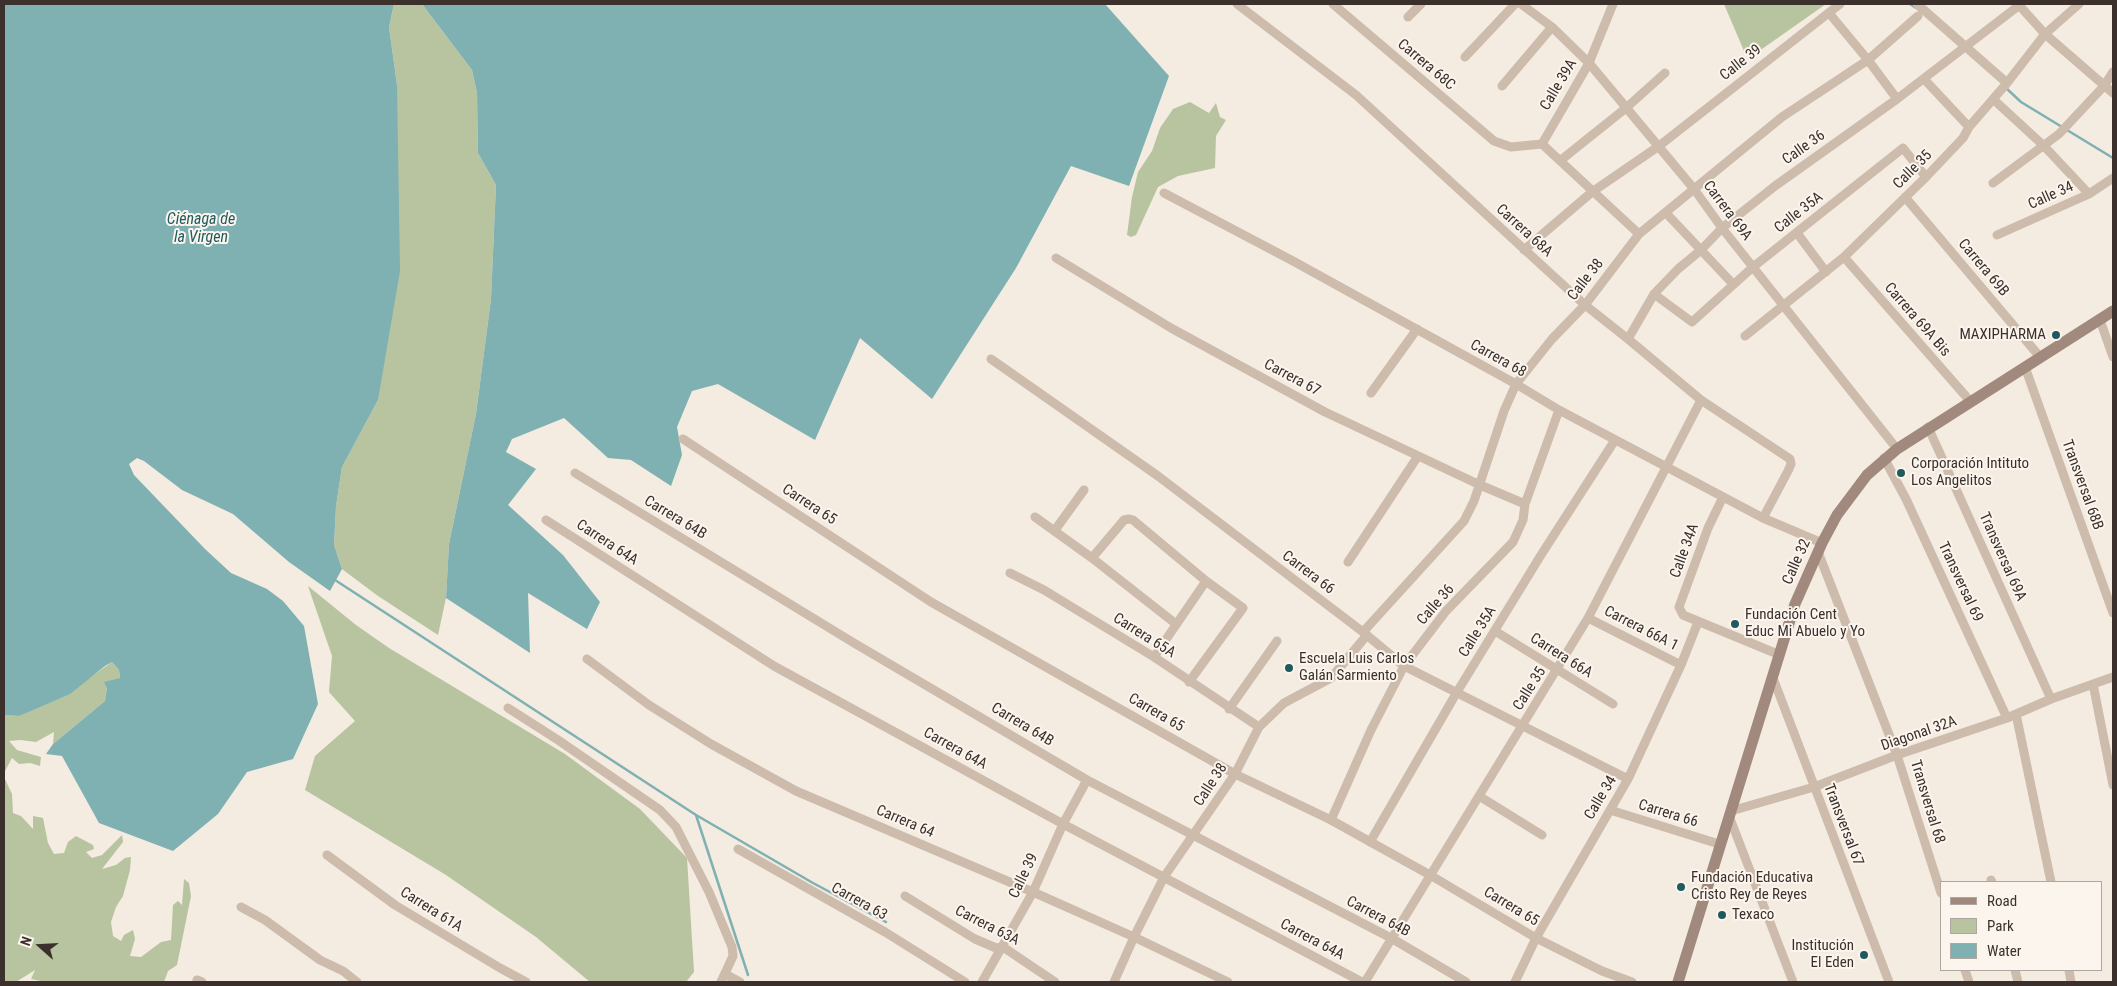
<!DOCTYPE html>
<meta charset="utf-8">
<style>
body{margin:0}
#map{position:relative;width:2117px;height:986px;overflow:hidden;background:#f4ebe1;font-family:"Roboto Condensed",sans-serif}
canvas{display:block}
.frame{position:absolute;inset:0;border:5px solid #3b302b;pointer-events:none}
.legend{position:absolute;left:1940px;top:881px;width:162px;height:90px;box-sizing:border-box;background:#fbf5ee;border:1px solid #aea6a0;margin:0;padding:6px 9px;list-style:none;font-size:15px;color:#3b302b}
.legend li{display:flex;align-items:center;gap:10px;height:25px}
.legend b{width:25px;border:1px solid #aea6a0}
.north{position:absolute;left:15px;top:921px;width:50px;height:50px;-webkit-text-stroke:4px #fbf5ee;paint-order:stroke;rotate:289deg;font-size:14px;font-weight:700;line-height:20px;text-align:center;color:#3b302b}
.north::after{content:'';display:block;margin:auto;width:18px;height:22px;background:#3b302b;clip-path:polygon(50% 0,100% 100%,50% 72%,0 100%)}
</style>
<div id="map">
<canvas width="2117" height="986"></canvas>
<div class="frame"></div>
<ul class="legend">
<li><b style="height:6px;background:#a18a7d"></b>Road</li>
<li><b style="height:14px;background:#b8c4a0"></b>Park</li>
<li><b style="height:14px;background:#7fb0b2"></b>Water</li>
</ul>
<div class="north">N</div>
</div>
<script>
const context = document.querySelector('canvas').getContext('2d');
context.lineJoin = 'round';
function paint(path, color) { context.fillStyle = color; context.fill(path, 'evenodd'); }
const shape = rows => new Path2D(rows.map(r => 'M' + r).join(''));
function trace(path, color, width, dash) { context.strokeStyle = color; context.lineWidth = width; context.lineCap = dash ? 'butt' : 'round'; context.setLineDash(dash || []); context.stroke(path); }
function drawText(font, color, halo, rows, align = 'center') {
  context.font = font + ' "Roboto Condensed",sans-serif'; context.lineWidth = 4; context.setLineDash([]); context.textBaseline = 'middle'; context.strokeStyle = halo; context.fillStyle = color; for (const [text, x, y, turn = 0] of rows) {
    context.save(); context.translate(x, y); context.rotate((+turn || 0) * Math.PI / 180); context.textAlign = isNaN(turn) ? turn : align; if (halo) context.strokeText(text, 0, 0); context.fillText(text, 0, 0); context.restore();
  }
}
paint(shape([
 [394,4,422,4,472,70,477,93,478,153,496,185,491,299,476,414,449,544,446,598,438,635,378,596,342,569,334,545,336,506,342,467,378,400,397,85,389,27],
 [1724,4,1826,4,1762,49,1744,51],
 [1190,102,1209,113,1216,103,1220,117,1226,120,1216,136,1215,168,1178,176,1158,187,1136,235,1131,237,1127,235,1132,197,1138,172,1152,151,1160,128,1173,109],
 [308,586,356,625,389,648,565,754,640,809,687,858,694,972,686,982,590,982,536,937,446,875,305,790,315,756,355,721,329,692,332,656],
 [112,662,119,670,120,678,107,688,105,701,53,744,54,732,36,742,20,740,9,741,17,750,41,757,40,766,30,763,19,764,12,758,4,773,4,715,19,716,88,679],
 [4,777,12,794,13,813,21,816,33,829,33,816,43,818,48,843,54,854,64,853,68,842,76,836,93,845,94,849,86,852,92,858,102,855,122,835,123,842,102,869,116,865,125,858,131,857,130,870,123,896,116,907,111,922,113,936,121,941,124,935,133,930,135,939,130,956,141,957,161,942,171,940,173,905,178,901,182,905,184,879,189,883,191,896,177,965,168,971,164,982,46,982,31,979,35,970,16,982,4,982]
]), '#b8c4a0');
paint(shape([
 [4,4,394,4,389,27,397,85,400,271,378,400,342,467,336,506,334,545,342,569,330,591,289,562,233,514,182,490,144,461,137,458,129,464,134,475,205,549,231,573,267,589,283,601,304,626,318,704,293,759,247,772,218,814,173,851,99,823,62,756,46,754,53,744,105,701,107,688,104,682,120,678,119,670,112,662,105,666,70,694,19,716,4,715],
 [422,4,1105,4,1169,76,1129,186,1071,166,1016,268,932,399,860,338,815,440,718,384,692,391,677,427,682,455,671,486,631,460,608,458,564,418,512,439,506,452,536,469,508,505,563,555,600,602,587,629,528,593,530,653,446,598,449,544,476,414,491,299,496,185,478,153,477,93,472,70]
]), '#7fb0b2');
trace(shape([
 [1910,4,1916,8],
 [2006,88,2021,102,2113,158],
 [335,580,696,815,813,883,886,922],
 [696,815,748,975]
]), '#7fb0b2', 2.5);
trace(shape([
 [1237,4,1356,95,1585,305,1628,339,1701,400,1790,459,1791,464,1788,471,1763,518],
 [1333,4,1494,141,1511,147,1542,144,1589,63,1613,4],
 [1521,4,1552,27,1589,63,1694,189,1722,228,1897,449],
 [1917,4,2007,83],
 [2018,4,2045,34,2113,93],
 [1829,13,1868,60,1897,99],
 [1408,17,1421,4],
 [1465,57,1515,4],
 [1924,79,1969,127],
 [1502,86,1552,27],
 [1993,99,2044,146,2089,194],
 [1542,144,1639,234],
 [1561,160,1626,108,1665,73],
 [1993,183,2059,134,2104,86,2113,72],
 [1164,193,1293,261,1516,384,1559,410,1763,518,1822,543],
 [1905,197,2040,357],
 [1666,213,1733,284],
 [1797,233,1826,272],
 [1997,235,2089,194,2113,178],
 [1524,250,1592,192,1659,146,1840,4],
 [1844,257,1970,401],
 [1056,258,1171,328,1325,412,1480,485,1525,504],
 [1654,294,1692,322,1753,267,1903,148,1926,177],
 [2100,320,2113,357],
 [1745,336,1844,257,1926,177,1963,138,1969,127,2007,83,2045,34,2079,4],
 [1628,339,1654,294,1678,269,1701,250,1722,228,1775,186,1897,99,2021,4],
 [991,359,1158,476,1363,632,1404,666,1628,779],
 [2025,367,2113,613],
 [1371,393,1417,329],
 [1928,427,2051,699],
 [683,439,931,602,1235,774,1331,820,1430,875,1536,938,1602,971,1632,982],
 [1884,458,1906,499,2007,718],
 [575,473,854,643,1087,780,1391,938,1466,982],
 [1723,497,1708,528,1679,607,1683,615,1780,655],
 [1035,517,1092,558,1176,624],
 [546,520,774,666,1063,824,1362,982],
 [1055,530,1084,490],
 [1818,552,1897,755,1941,893],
 [1092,558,1124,520,1129,519,1133,520,1206,581,1243,608,1189,682],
 [1348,562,1418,456],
 [1010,573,1044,590,1154,657,1259,727],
 [1588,618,1681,665],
 [1495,631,1613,704],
 [1363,632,1464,521,1474,501,1504,411,1516,384,1552,339,1585,305,1639,234,1782,117,1868,60,1918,16],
 [1154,657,1206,581],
 [587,659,649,705,711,744,796,791,1033,892,1134,937,1228,982],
 [1773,678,1889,982],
 [2093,684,2113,785],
 [508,708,558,740,660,810,676,827,709,892,732,947,733,956,721,982],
 [1229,709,1277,641],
 [2016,714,2051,882],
 [1479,796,1542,835],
 [1610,810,1719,844],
 [1731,811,1814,787,1897,755,2007,718,2051,699,2113,677],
 [1729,816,1793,982],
 [1331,820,1371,730,1404,666,1446,611,1513,542,1523,520,1525,504,1559,410],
 [1370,842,1457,692,1541,555,1615,440],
 [738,849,885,932,965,982],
 [327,855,395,905,500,968,526,982],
 [1991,880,1992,882],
 [905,896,975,939,996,948,1003,947,1055,982],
 [241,907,265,920,320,960,343,971,357,982],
 [1965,970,1969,982],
 [2015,970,2018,982],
 [2069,970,2071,982],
 [725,974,740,982],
 [197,980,202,982],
 [982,982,1033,892,1063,824,1087,780],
 [1114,982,1134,937,1164,877,1235,774,1259,727,1284,703,1331,678,1367,635],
 [1365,982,1588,618,1701,400],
 [1515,982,1536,938,1628,779,1681,665,1698,622]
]), '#cdbbac', 9);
trace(shape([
 [1678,982,1795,604,1822,543,1837,515,1867,475,1897,449,2113,311]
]), '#a18a7d', 11);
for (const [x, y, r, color] of [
 [2056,335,5,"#1f5a5e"],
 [1901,473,5,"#1f5a5e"],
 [1735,624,5,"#1f5a5e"],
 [1289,668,5,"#1f5a5e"],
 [1681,887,5,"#1f5a5e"],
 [1722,915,5,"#1f5a5e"],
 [1864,955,5,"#1f5a5e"]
]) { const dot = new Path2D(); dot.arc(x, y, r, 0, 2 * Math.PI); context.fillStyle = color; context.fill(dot); trace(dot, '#fbf5ee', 2); }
drawText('15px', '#3b302b', '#fbf5ee', [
 ["Calle 39",1741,63,-38],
 ["Carrera 68C",1426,65,40],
 ["Calle 39A",1559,85,-59],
 ["Calle 36",1804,148,-35],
 ["Calle 35",1913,170,-45],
 ["Calle 34",2051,196,-24],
 ["Carrera 69A",1727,211,53],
 ["Calle 35A",1799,213,-38],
 ["Carrera 68A",1524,231,42],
 ["Carrera 69B",1983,268,50],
 ["Calle 38",1586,280,-52],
 ["Carrera 69A Bis",1917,320,49],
 ["Carrera 68",1498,359,29],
 ["Carrera 67",1292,378,28],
 ["Transversal 68B",2082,485,70],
 ["Carrera 65",809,505,33],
 ["Carrera 64B",675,518,31],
 ["Carrera 64A",607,543,33],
 ["Calle 34A",1685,551,-70],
 ["Transversal 69A",2002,557,66],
 ["Calle 32",1797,562,-66],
 ["Carrera 66",1308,573,37],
 ["Transversal 69",1960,582,65],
 ["Calle 36",1436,605,-49],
 ["Carrera 66A 1",1641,629,27],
 ["Calle 35A",1478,632,-58],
 ["Carrera 65A",1144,636,32],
 ["Carrera 66A",1561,656,32],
 ["Calle 35",1530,689,-58],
 ["Carrera 65",1156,713,30],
 ["Carrera 64B",1022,725,31],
 ["Diagonal 32A",1919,734,-19],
 ["Carrera 64A",955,749,29],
 ["Calle 38",1211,785,-57],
 ["Calle 34",1601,798,-59],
 ["Transversal 68",1927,802,73],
 ["Carrera 66",1668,814,17],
 ["Carrera 64",905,822,23],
 ["Transversal 67",1843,825,69],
 ["Calle 39",1024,876,-64],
 ["Carrera 63",859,902,29],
 ["Carrera 65",1511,907,31],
 ["Carrera 61A",431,910,32],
 ["Carrera 64B",1378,917,28],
 ["Carrera 63A",987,926,27],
 ["Carrera 64A",1312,940,28]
]);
drawText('15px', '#3b302b', '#fbf5ee', [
 ["MAXIPHARMA",2046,335,"right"],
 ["Corporación Intituto",1911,464],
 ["Los Angelitos",1911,481],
 ["Fundación Cent",1745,615],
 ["Educ Mi Abuelo y Yo",1745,632],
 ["Escuela Luis Carlos",1299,659],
 ["Galán Sarmiento",1299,676],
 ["Fundación Educativa",1691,878],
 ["Cristo Rey de Reyes",1691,895],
 ["Texaco",1732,915],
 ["Institución",1854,946,"right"],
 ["El Eden",1854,963,"right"]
], 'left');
drawText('italic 16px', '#1f5a5e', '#fbf5ee', [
 ["Ciénaga de",201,220],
 ["la Virgen",201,238]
]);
</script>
